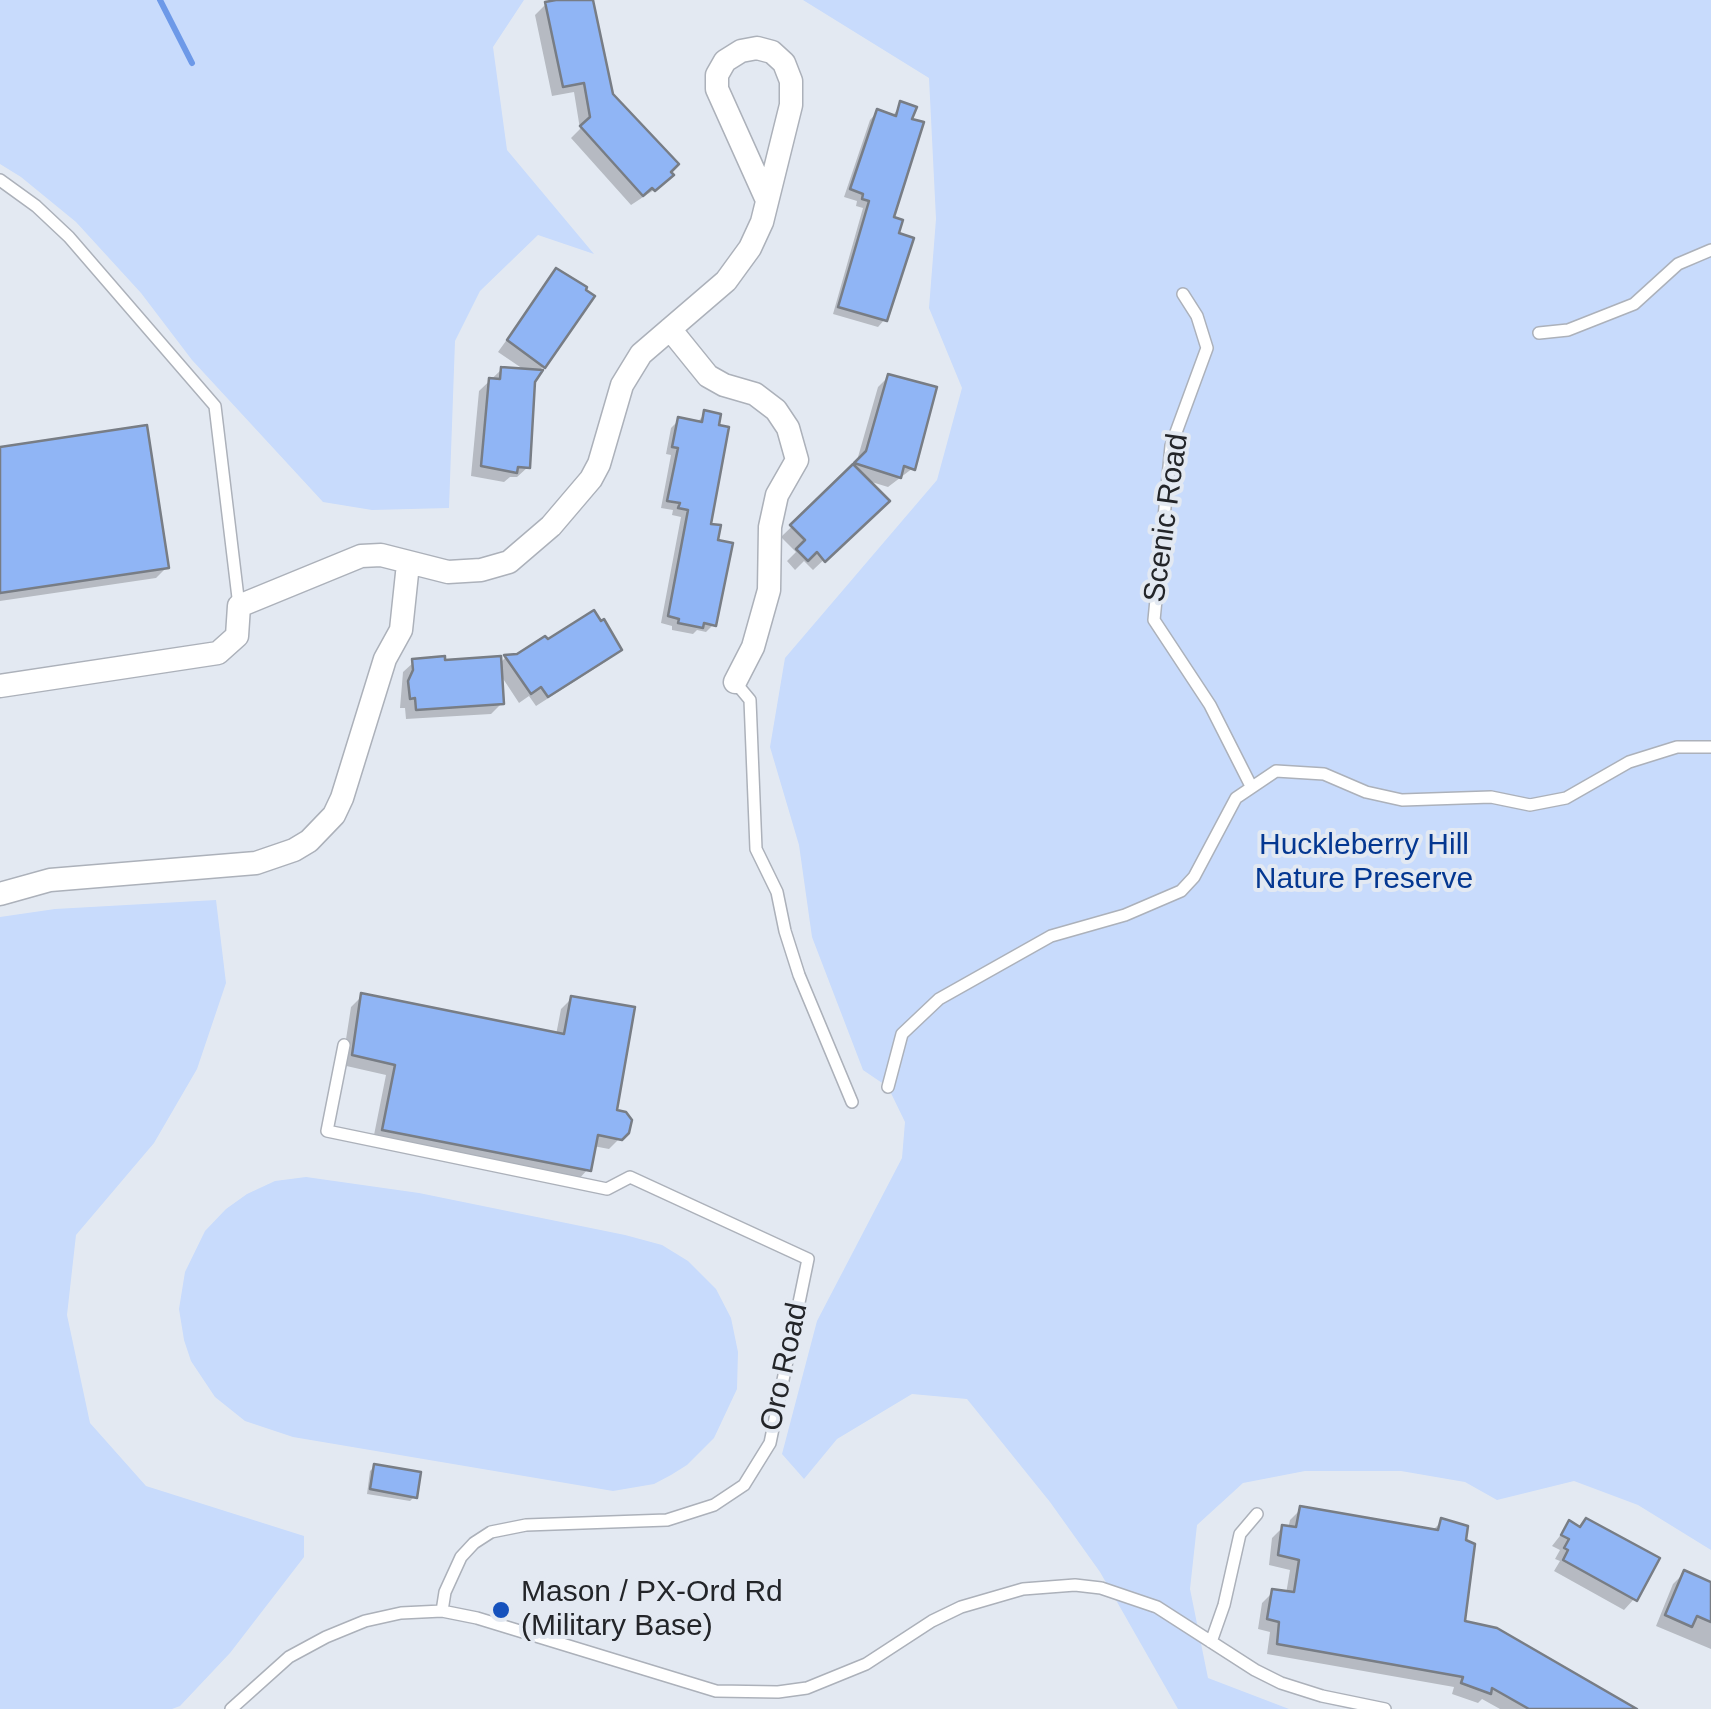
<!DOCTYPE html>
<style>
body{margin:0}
canvas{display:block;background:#e3e9f2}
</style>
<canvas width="1711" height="1709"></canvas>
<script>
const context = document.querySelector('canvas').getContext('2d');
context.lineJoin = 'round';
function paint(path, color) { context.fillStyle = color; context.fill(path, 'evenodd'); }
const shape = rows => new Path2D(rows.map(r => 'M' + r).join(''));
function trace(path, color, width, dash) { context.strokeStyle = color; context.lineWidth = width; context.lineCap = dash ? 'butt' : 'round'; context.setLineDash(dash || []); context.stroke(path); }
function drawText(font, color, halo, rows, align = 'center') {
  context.font = font + ' Helvetica,sans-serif'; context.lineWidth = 8; context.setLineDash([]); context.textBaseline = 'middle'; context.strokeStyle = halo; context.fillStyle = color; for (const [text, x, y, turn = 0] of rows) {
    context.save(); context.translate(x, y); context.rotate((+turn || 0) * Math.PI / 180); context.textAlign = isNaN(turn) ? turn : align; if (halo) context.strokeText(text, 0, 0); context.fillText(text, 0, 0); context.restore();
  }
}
paint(shape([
 [0,0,524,0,493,47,507,150,594,254,538,235,480,291,455,341,449,508,372,510,323,502,192,360,141,293,76,222,21,177,0,164],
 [803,0,1711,0,1711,1550,1638,1505,1574,1481,1497,1500,1465,1482,1401,1471,1305,1471,1243,1483,1197,1525,1190,1589,1208,1678,1289,1709,1178,1709,1100,1572,1050,1502,967,1399,912,1394,837,1439,804,1479,782,1454,817,1321,902,1158,905,1122,888,1087,863,1070,812,937,799,845,770,747,785,658,937,480,962,388,929,308,936,219,929,78],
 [216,900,226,983,197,1069,154,1143,76,1235,67,1315,90,1423,146,1486,304,1536,304,1557,230,1653,180,1706,172,1709,0,1709,0,917,55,909],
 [306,1177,419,1193,625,1235,662,1245,688,1261,716,1289,731,1318,738,1352,737,1389,714,1438,687,1465,671,1475,654,1484,613,1491,293,1437,245,1421,215,1397,191,1361,184,1340,179,1309,185,1272,205,1231,226,1209,247,1194,275,1181]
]), '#c8dbfc');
paint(shape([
 [570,0,590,0,611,95,660,186,631,205,571,138,580,129,574,92,552,96,535,15,546,4],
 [901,104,885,319,878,327,833,314,863,208,856,206,857,201,844,197,870,120,877,112,892,117],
 [556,271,543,366,533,381,528,467,517,477,510,477,504,482,471,476,479,391,502,369,526,371,498,352],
 [889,376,913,468,888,487,865,480,886,501,813,570,804,561,795,570,787,561,796,552,781,537,856,464,878,387],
 [705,413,714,624,706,632,697,630,693,634,672,630,672,626,661,623,681,517,672,515,673,510,661,508,671,455,666,454,671,428,679,420,697,423],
 [0,450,167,567,156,578,0,601],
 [619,650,608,660,536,706,529,696,519,703,500,674,502,703,491,714,406,719,405,708,400,708,403,672,414,662,499,664,505,658],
 [362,996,556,1035,561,1009,572,998,614,1112,626,1132,609,1149,593,1146,588,1169,578,1180,373,1140,386,1075,342,1065,351,1007],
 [375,1466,415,1496,410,1501,367,1494,370,1471],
 [1301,1509,1432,1531,1442,1521,1463,1623,1632,1709,1500,1709,1482,1699,1478,1703,1452,1694,1454,1687,1267,1654,1270,1632,1258,1629,1262,1603,1273,1592,1286,1594,1290,1570,1269,1565,1272,1538,1282,1528,1288,1529,1290,1520],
 [1570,1523,1634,1599,1624,1610,1554,1571,1560,1561,1555,1559,1560,1550,1552,1546],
 [1684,1573,1711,1585,1711,1649,1656,1626,1673,1584]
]), '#0003');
trace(shape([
 [160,0,192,63]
]), '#6d99e8', 6);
const building = shape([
 [556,0,593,0,613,94,679,164,671,172,674,175,655,191,652,188,643,196,580,126,590,117,584,83,563,87,545,2,556,0],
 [900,101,917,107,912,119,924,122,894,217,903,220,899,233,914,238,887,321,838,307,869,201,862,199,863,194,850,189,877,109,896,116,900,101],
 [556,268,587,287,586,290,595,296,545,368,507,340,556,268],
 [501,367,543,370,535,382,530,468,518,467,517,473,481,466,489,378,500,379,501,367],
 [888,374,937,387,915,470,904,466,901,478,854,463,866,451,888,374],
 [704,410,721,414,719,425,729,427,711,524,721,525,718,540,733,543,716,626,704,623,703,628,678,623,679,619,668,616,688,510,678,508,680,503,667,501,678,448,672,447,678,417,702,422,704,410],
 [147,425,169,568,0,593,0,447,147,425],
 [853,464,890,501,825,562,817,552,808,561,796,549,805,540,790,525,853,464],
 [594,610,601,621,604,619,622,650,548,697,541,687,531,694,504,655,517,654,545,636,548,639,594,610],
 [445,656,445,660,501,656,504,704,416,710,415,698,410,699,408,681,413,670,412,659,445,656],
 [361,993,564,1034,571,996,635,1007,617,1110,626,1112,632,1120,629,1133,622,1140,598,1135,591,1171,382,1130,395,1065,352,1055,361,993],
 [374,1464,421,1472,417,1498,370,1489,374,1464],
 [1300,1506,1438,1530,1441,1518,1468,1526,1466,1540,1475,1544,1465,1621,1497,1628,1637,1709,1529,1709,1492,1688,1491,1694,1461,1683,1463,1677,1277,1644,1279,1622,1267,1619,1272,1589,1294,1592,1299,1560,1278,1555,1282,1525,1296,1527,1300,1506],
 [1586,1518,1660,1558,1637,1601,1563,1560,1568,1550,1564,1548,1569,1539,1561,1535,1569,1520,1580,1527,1586,1518],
 [1684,1570,1711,1582,1711,1622,1697,1616,1692,1627,1665,1615,1684,1570]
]);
paint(building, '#90b5f5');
trace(building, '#787d85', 2.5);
const service = shape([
 [0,180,36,206,69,237,215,406,239,606],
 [1183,294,1197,316,1207,348,1171,446,1154,620,1210,705,1251,786],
 [1539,333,1568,330,1634,304,1678,264,1711,250],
 [735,682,750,700,756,849,777,892,785,931,799,975,852,1102],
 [344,1045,327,1131,607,1189,630,1177,808,1259,770,1443,744,1485,714,1505,667,1520,526,1525,491,1532,474,1543,461,1557,445,1592,442,1611],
 [888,1087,902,1034,939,999,1051,936,1125,915,1181,891,1194,877,1236,798,1276,771,1324,774,1366,792,1402,800,1491,797,1530,805,1566,798,1629,762,1677,747,1711,747],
 [1211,1642,1224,1605,1240,1534,1257,1514],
 [231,1709,289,1657,326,1637,365,1621,401,1613,442,1611,477,1618,716,1691,778,1692,807,1688,866,1664,932,1621,961,1607,1023,1589,1075,1585,1101,1588,1157,1607,1255,1670,1281,1683,1322,1696,1385,1709]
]);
const minor = shape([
 [670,329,708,376,724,385,755,394,776,410,788,428,797,460,777,495,770,527,769,590,753,647,735,682],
 [0,686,218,653,237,636,239,606,361,556,381,555,448,572,481,570,509,562,551,526,591,479,599,464,622,385,641,354,726,281,750,248,762,222,791,105,791,81,784,63,772,52,757,48,741,51,725,61,717,75,717,89,766,198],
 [0,894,50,880,256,863,294,850,309,841,334,815,342,798,385,659,401,630,408,564]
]);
trace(service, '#acb1ba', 14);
trace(minor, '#acb1ba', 25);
trace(service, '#fff', 11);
trace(minor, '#fff', 22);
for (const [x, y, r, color] of [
 [501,1610,10,"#1652bd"]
]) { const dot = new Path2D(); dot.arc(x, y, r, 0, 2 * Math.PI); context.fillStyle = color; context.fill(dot); trace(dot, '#e3e9f2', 4); }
drawText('30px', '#232529', '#e3e9f2', [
 ["Scenic Road",1167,518,-82],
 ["Oro Road",785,1367,-78]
]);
drawText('30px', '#043791', '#e3e9f2', [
 ["Huckleberry Hill",1364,846],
 ["Nature Preserve",1364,880]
]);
drawText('30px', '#232529', '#e3e9f2', [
 ["Mason / PX-Ord Rd",521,1593],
 ["(Military Base)",521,1627]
], 'left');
</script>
